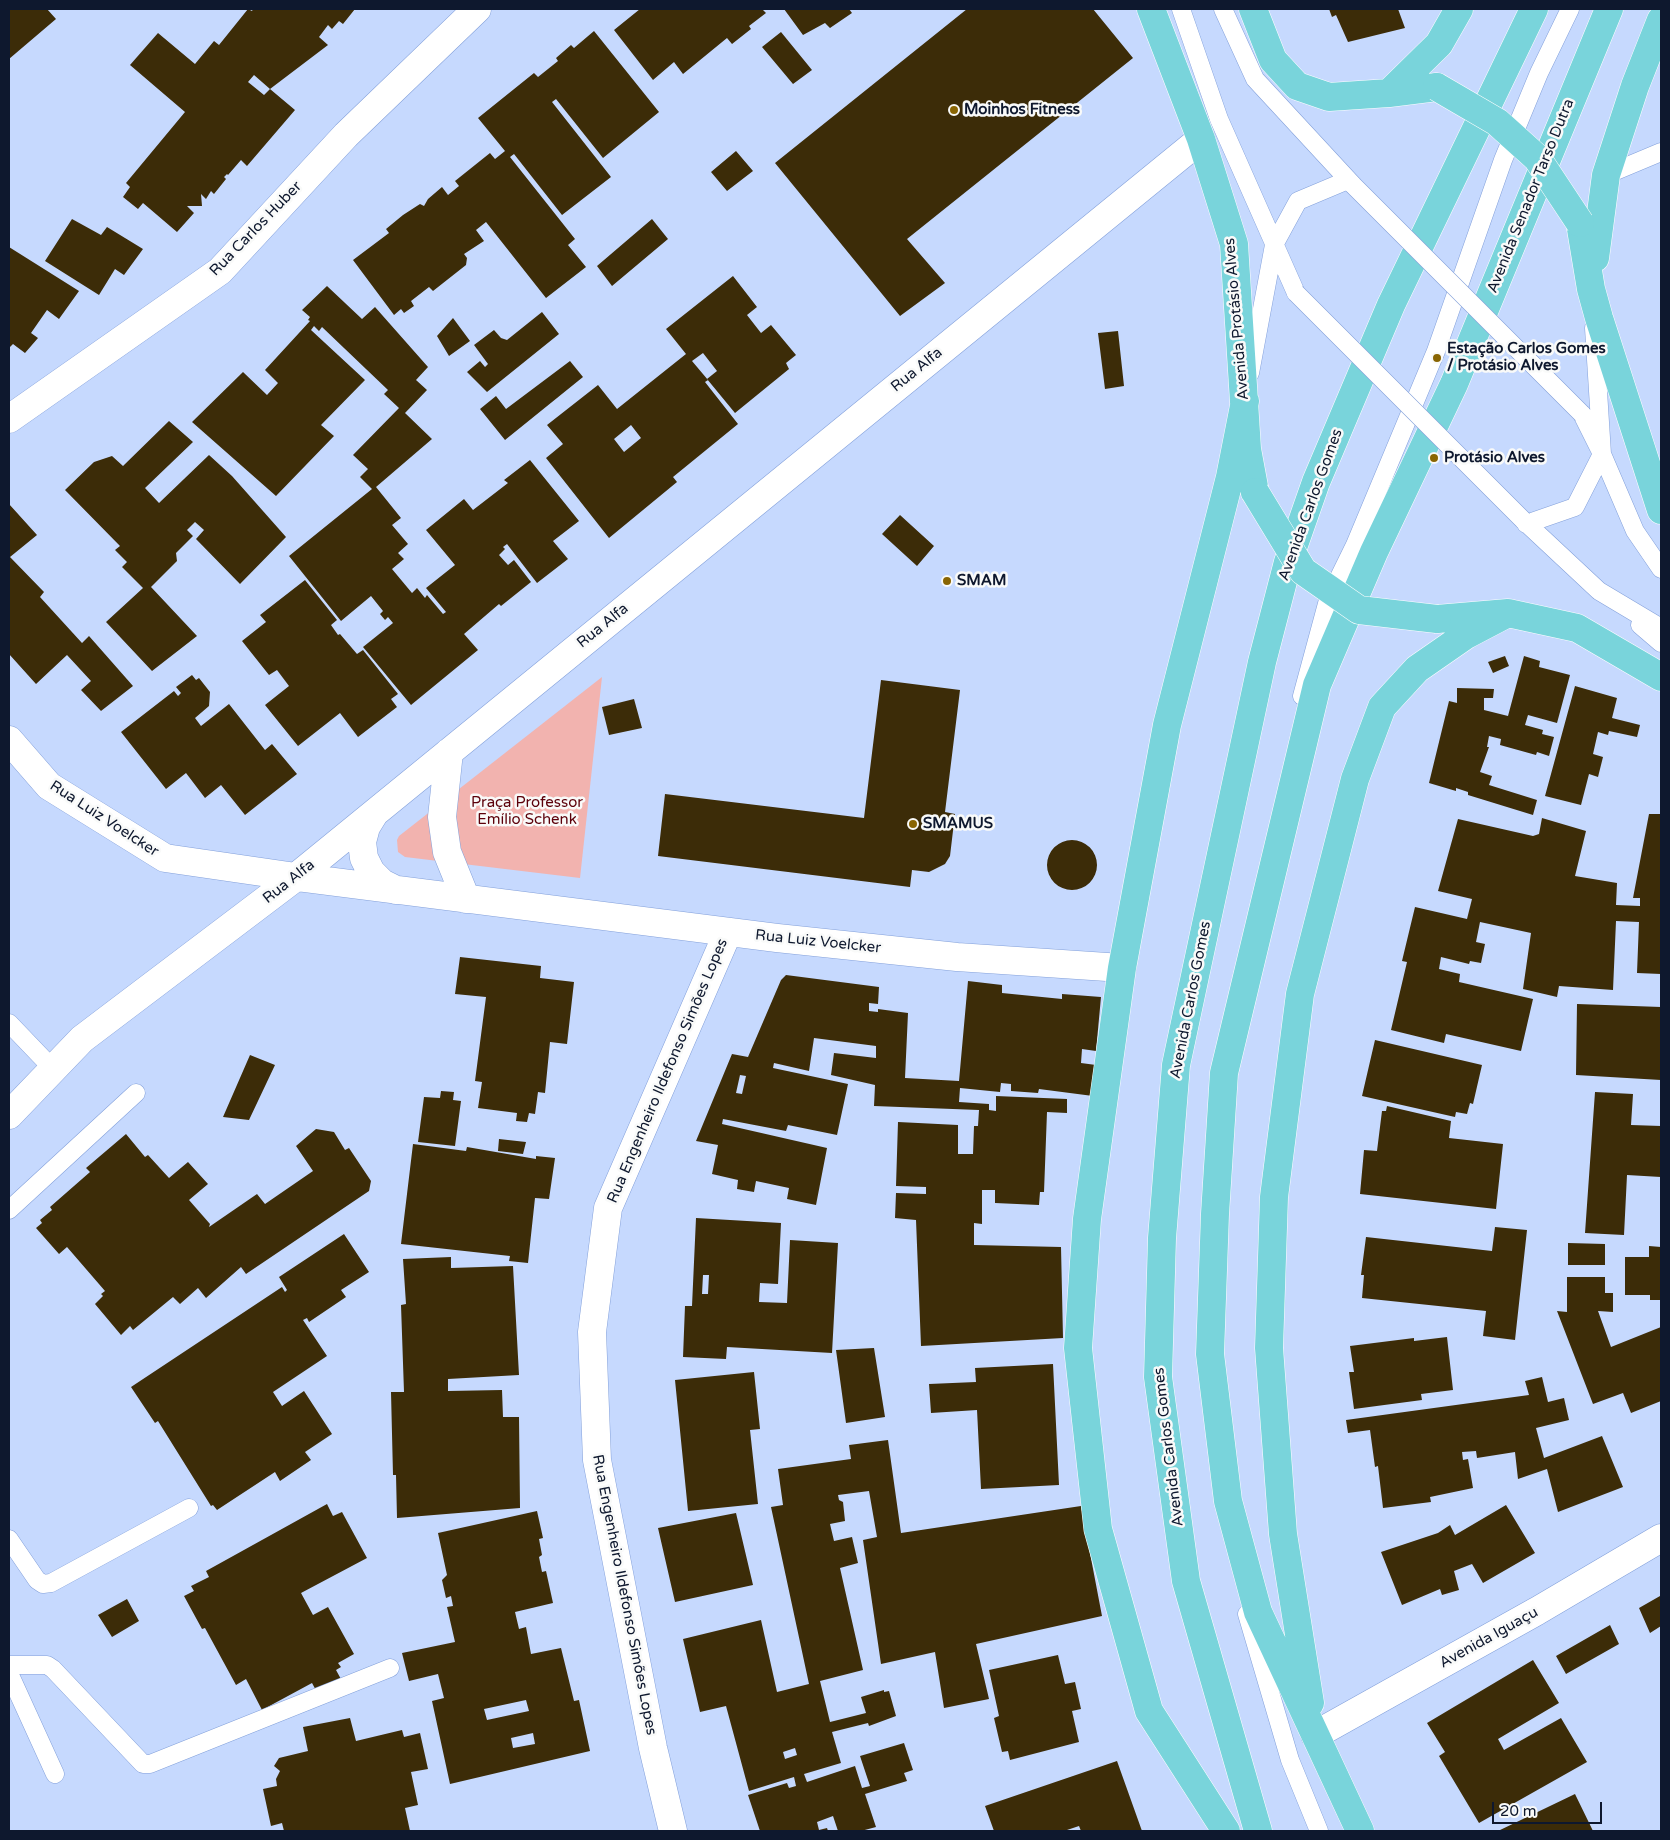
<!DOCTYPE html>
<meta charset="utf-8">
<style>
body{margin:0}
#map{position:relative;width:1670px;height:1840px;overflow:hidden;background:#c6d9fe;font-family:"Varela Round",sans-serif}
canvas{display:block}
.frame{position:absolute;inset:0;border:10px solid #0e182e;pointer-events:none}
.scale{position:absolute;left:1492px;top:1802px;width:110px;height:22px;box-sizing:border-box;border:2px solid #0e182e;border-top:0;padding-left:6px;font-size:15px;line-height:18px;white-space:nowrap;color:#0e182e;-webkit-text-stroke:4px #f9faf9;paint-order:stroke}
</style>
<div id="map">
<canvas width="1670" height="1840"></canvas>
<div class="frame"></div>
<div class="scale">20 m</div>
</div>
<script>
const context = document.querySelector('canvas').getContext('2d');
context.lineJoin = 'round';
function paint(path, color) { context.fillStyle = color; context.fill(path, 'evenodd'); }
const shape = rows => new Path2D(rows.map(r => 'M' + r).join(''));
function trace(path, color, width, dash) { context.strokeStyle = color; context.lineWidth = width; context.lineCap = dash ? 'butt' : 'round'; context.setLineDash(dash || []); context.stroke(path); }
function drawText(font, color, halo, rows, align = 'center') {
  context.font = font + ' "Varela Round",sans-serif'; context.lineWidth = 5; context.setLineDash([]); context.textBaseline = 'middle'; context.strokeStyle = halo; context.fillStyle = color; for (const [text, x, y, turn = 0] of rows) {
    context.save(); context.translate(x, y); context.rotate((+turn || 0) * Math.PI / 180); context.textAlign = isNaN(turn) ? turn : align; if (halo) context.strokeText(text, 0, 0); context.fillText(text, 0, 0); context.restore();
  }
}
paint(shape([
 [602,677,580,878,405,857,398,852,397,840,399,836]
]), '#f2b3af');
paint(shape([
 [9,9,47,9,56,19,9,59],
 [248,9,252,11,253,9,355,9,343,24,339,21,332,29,328,25,319,37,328,45,270,89,295,110,247,166,241,160,228,175,227,174,224,177,226,179,214,194,211,191,206,199,201,194,202,206,187,206,194,213,177,232,143,203,138,209,123,197,130,187,126,183,185,112,130,65,158,33,195,64,214,41,219,45],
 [254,75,270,89,264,95,248,82],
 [640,9,762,9,766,13,749,26,751,29,732,44,727,38,683,74,674,62,653,80,614,30],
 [784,9,849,9,852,13,830,28,825,23,803,35],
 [967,9,1093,9,1133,58,907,239,945,283,900,316,775,163],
 [1329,9,1398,9,1405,28,1348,42,1336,15,1332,17],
 [594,31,659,112,603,158,556,99,552,102,611,177,562,215,514,154,510,157,575,239,568,245,586,267,546,298,486,222,476,230,484,241,464,254,467,258,466,265,433,291,429,287,411,301,414,306,404,313,401,309,394,315,353,260,389,233,386,229,403,215,420,204,424,206,428,199,442,187,448,195,459,186,455,181,490,153,495,159,505,151,478,118,534,73,538,77,558,61,556,58,571,45,574,48],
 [781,32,812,70,793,84,762,47],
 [736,151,753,171,727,191,711,172],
 [72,219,101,235,107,227,143,249,124,275,115,269,99,295,45,261],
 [652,219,668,239,612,286,597,266],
 [9,247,79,291,59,319,47,310,31,333,38,338,25,353,13,344,9,348],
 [733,276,757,307,747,315,761,333,771,325,796,355,786,363,789,369,735,413,707,379,717,371,703,353,692,361,708,380,705,382,738,424,673,477,677,482,609,538,546,458,563,444,547,425,598,385,617,409,686,354,666,329],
 [631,425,641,438,624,452,614,439],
 [327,286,362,319,375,307,428,367,416,380,427,390,405,413,432,439,376,487,401,518,392,525,408,544,398,553,404,559,392,569,412,593,417,588,425,598,427,595,443,614,446,612,426,588,455,565,426,530,464,499,473,510,508,483,504,480,530,460,579,521,553,541,568,559,537,583,507,544,503,547,505,549,499,555,508,565,514,560,531,582,501,606,499,604,464,634,478,650,411,705,363,647,393,623,388,617,385,620,380,614,383,611,371,596,341,621,289,556,372,489,360,477,368,469,353,455,399,408,384,394,388,390,322,327,319,331,314,326,311,330,365,380,321,425,334,436,276,496,192,422,243,372,267,395,278,383,265,370,310,321,308,320,310,317,302,310],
 [542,312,559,334,487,392,467,372,480,361,485,367,488,364,474,345,494,330,501,338,507,340],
 [453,318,470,341,449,356,437,336],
 [1118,331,1124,386,1105,389,1098,333],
 [570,361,583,377,505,440,480,409,496,396,506,409],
 [169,421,193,442,145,488,159,503,209,455,232,476,286,537,240,584,196,539,204,530,195,522,187,530,193,536,176,553,177,561,151,587,197,636,152,671,106,622,143,588,122,567,127,562,115,550,120,546,65,490,94,462,112,456,123,466],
 [9,504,37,535,10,557,44,592,40,597,82,643,89,636,133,686,101,711,81,690,91,681,67,655,36,684,9,654],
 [900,515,934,546,917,566,882,534],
 [305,580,337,620,331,625,338,635,340,634,357,654,363,650,398,694,391,699,397,707,358,737,340,713,298,746,265,705,289,686,277,670,269,675,242,641,266,622,260,615],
 [1505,656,1509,666,1493,673,1488,662],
 [1524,656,1540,661,1539,667,1570,675,1557,723,1528,715,1525,725,1543,730,1542,734,1554,737,1549,756,1537,752,1536,755,1500,745,1501,739,1489,736,1487,747,1489,747,1480,772,1492,776,1489,785,1537,800,1533,815,1468,795,1468,792,1456,788,1456,791,1429,783,1449,701,1457,703,1457,688,1494,689,1493,698,1484,698,1484,710,1508,716],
 [192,675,196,680,199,678,210,692,209,706,195,718,201,726,229,704,265,750,272,744,297,774,245,815,221,785,205,798,186,773,166,789,121,732,174,691,178,696,181,693,176,687],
 [881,680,960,690,945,812,955,814,950,856,945,864,929,872,912,870,910,887,658,856,665,794,864,818],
 [1575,686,1617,698,1612,718,1640,725,1637,737,1609,731,1608,735,1598,732,1593,754,1603,757,1598,777,1589,774,1581,805,1545,796],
 [634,699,642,728,609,735,602,707],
 [1649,814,1661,814,1661,974,1637,973,1639,922,1616,921,1613,990,1559,986,1557,997,1523,989,1531,933,1480,922,1476,942,1485,944,1481,963,1470,961,1469,964,1441,957,1439,969,1460,974,1459,982,1533,999,1521,1051,1446,1034,1444,1043,1391,1030,1407,962,1402,961,1415,907,1467,919,1472,899,1438,891,1458,819,1533,836,1539,834,1542,818,1586,831,1575,876,1617,883,1616,905,1640,906,1640,898,1633,898],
 '1047 865a25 25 0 1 1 50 0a25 25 0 1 1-50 0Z',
 [460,957,541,966,540,978,574,982,567,1044,550,1042,545,1093,538,1092,535,1114,529,1113,527,1122,516,1121,517,1113,478,1108,482,1082,475,1081,486,997,455,994],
 [786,975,879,987,878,1004,869,1003,869,1011,878,1012,878,1009,908,1013,905,1078,959,1081,968,981,1002,985,1002,993,1062,999,1062,994,1101,997,1096,1051,1082,1049,1081,1063,1096,1065,1093,1096,1039,1089,1038,1093,1011,1091,1011,1084,1001,1083,1000,1092,960,1088,959,1102,989,1104,989,1110,996,1111,996,1096,1067,1099,1067,1113,1047,1112,1044,1192,1040,1192,1039,1205,995,1203,995,1190,982,1190,982,1224,974,1223,974,1245,1061,1247,1063,1338,921,1346,916,1220,895,1218,896,1193,926,1194,926,1187,896,1186,898,1122,958,1125,958,1154,973,1154,974,1126,978,1126,979,1110,874,1106,875,1085,831,1075,834,1053,876,1058,876,1046,814,1038,809,1071,774,1063,773,1068,848,1084,837,1135,788,1125,786,1131,723,1119,722,1124,827,1148,816,1205,787,1199,789,1188,756,1181,754,1192,737,1189,738,1180,712,1174,718,1145,696,1141,732,1054,748,1057,781,980],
 [740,1075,746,1076,742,1094,736,1093],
 [1577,1004,1661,1007,1661,1080,1576,1075],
 [1375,1040,1482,1065,1473,1104,1470,1103,1467,1114,1456,1112,1455,1117,1362,1096],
 [250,1055,275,1065,249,1120,223,1117],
 [441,1091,454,1092,453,1100,461,1101,455,1146,418,1142,424,1097,440,1098],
 [1595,1092,1633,1094,1631,1125,1661,1126,1661,1177,1627,1175,1624,1235,1585,1233],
 [1387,1106,1451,1121,1449,1138,1503,1144,1496,1209,1360,1194,1364,1150,1377,1151,1382,1111,1386,1111],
 [316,1129,334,1132,345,1150,349,1148,371,1181,369,1191,246,1274,241,1267,206,1298,198,1288,180,1304,173,1297,133,1330,130,1326,121,1335,95,1304,103,1296,101,1294,105,1291,67,1247,59,1254,36,1228,42,1223,40,1220,52,1210,50,1207,90,1172,86,1168,126,1134,145,1157,148,1155,169,1178,188,1162,208,1184,189,1200,210,1224,209,1227,257,1194,265,1204,313,1171,296,1146],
 [499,1139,526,1142,523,1154,498,1151],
 [413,1144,466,1151,467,1147,536,1159,536,1156,555,1158,549,1199,535,1198,528,1263,509,1261,510,1256,401,1244],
 [696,1218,781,1223,778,1284,760,1283,759,1302,787,1303,790,1240,838,1243,832,1353,727,1347,726,1359,683,1357,685,1306,692,1306],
 [703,1275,709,1275,708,1294,702,1294],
 [1495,1227,1527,1230,1515,1340,1483,1336,1486,1311,1362,1298,1364,1275,1361,1275,1366,1237,1492,1251],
 [344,1234,369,1272,341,1290,346,1297,309,1322,307,1318,303,1320,327,1356,273,1392,282,1406,304,1391,332,1434,305,1452,311,1460,280,1481,275,1472,217,1510,213,1505,211,1506,158,1421,155,1423,131,1387,282,1287,285,1292,287,1290,279,1277],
 [1568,1243,1605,1244,1605,1265,1568,1265],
 [1649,1246,1661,1247,1661,1300,1650,1300,1650,1295,1625,1295,1625,1257,1649,1257],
 [451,1257,451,1268,513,1266,519,1375,448,1379,448,1391,502,1390,503,1417,519,1417,520,1508,397,1518,396,1475,393,1475,391,1392,404,1392,401,1305,406,1304,403,1259],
 [1567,1277,1605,1277,1605,1293,1613,1293,1613,1312,1598,1311,1611,1347,1661,1327,1661,1401,1631,1413,1623,1393,1593,1404,1557,1311,1567,1312],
 [1447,1337,1453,1390,1421,1394,1422,1400,1354,1409,1349,1372,1354,1372,1350,1346,1414,1338,1414,1341],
 [874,1348,885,1417,846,1423,836,1350],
 [1053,1364,1059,1485,981,1489,977,1410,931,1413,929,1384,976,1382,975,1368],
 [754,1372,760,1429,750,1430,758,1504,688,1511,675,1380],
 [1542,1377,1548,1402,1564,1398,1569,1420,1536,1428,1544,1458,1602,1436,1623,1487,1558,1512,1547,1469,1518,1479,1515,1452,1477,1458,1476,1451,1462,1452,1463,1460,1468,1459,1473,1488,1430,1497,1431,1502,1383,1508,1378,1466,1375,1467,1370,1430,1348,1433,1346,1420,1529,1395,1525,1381],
 [888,1440,901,1533,1081,1506,1102,1616,976,1644,989,1699,944,1708,935,1652,881,1664,863,1540,877,1537,869,1491,838,1495,839,1500,843,1502,845,1521,830,1524,834,1541,852,1537,858,1563,840,1568,863,1670,820,1681,830,1722,866,1713,861,1697,884,1690,884,1692,889,1691,896,1716,869,1726,868,1723,832,1732,841,1763,804,1774,807,1782,855,1766,862,1788,870,1786,860,1756,904,1743,913,1770,904,1773,907,1781,865,1794,876,1827,861,1831,838,1831,833,1816,817,1822,819,1830,827,1828,828,1831,760,1831,748,1795,787,1783,789,1788,796,1786,794,1777,749,1791,726,1706,700,1712,683,1639,761,1620,777,1692,809,1684,771,1507,783,1505,778,1469,851,1459,849,1445],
 [795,1748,797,1755,785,1759,783,1752],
 [327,1504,333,1516,342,1512,367,1558,301,1593,313,1615,328,1607,354,1654,338,1663,341,1667,336,1670,342,1681,318,1694,312,1683,262,1710,246,1679,236,1685,205,1628,202,1629,184,1596,194,1591,191,1586,209,1577,206,1571],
 [1506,1505,1535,1553,1483,1583,1472,1564,1454,1571,1459,1590,1442,1595,1440,1589,1402,1605,1381,1552,1438,1533,1450,1525,1455,1535],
 [537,1511,543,1538,539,1539,542,1555,539,1557,542,1572,546,1571,553,1603,515,1612,519,1629,526,1627,531,1654,561,1648,574,1701,579,1700,590,1751,450,1784,432,1701,444,1698,438,1674,409,1681,402,1653,455,1642,447,1607,453,1606,451,1596,446,1598,442,1580,447,1575,438,1533],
 [526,1700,529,1711,487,1720,484,1709],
 [533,1733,535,1744,513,1748,511,1738],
 [736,1513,753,1585,675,1602,658,1528],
 [1660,1596,1661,1626,1650,1633,1639,1608],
 [127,1599,139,1621,112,1637,98,1615],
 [1610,1625,1619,1644,1566,1674,1556,1656],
 [1058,1655,1065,1684,1075,1682,1081,1709,1072,1711,1079,1742,1010,1760,1008,1751,1002,1752,994,1718,999,1716,989,1670],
 [1533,1660,1559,1703,1498,1739,1504,1750,1561,1718,1587,1762,1479,1823,1439,1756,1445,1752,1427,1723],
 [350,1718,356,1741,402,1730,404,1737,420,1733,428,1769,411,1772,418,1805,405,1808,410,1831,284,1831,282,1823,271,1826,263,1789,277,1786,276,1779,280,1771,274,1766,279,1758,308,1751,303,1727],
 [1117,1761,1142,1831,1081,1831,1079,1826,1064,1831,994,1831,985,1806],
 [1575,1794,1593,1831,1498,1831]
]), '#3c2c08');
const service = shape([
 [1181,9,1219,119,1296,293],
 [1223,9,1255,79,1353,185],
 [1606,175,1661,152],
 [1250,373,1274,245,1298,201,1348,180],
 [1582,414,1602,454,1635,531,1661,569],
 [1523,520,1599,591,1661,628],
 [1526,524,1575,507,1602,454,1594,328],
 [1640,625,1661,643],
 [1302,696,1328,600,1355,545,1436,351,1503,160,1539,73,1570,9],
 [9,1023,53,1069],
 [9,1210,136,1093],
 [9,1539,37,1580,43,1584,51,1583,189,1508],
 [1247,1614,1290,1760,1319,1831],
 [9,1665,47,1665,53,1669,143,1764,150,1764,390,1668],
 [9,1673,55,1774]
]);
const minor = shape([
 [9,740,49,786,165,858,296,877,777,938,957,957,1122,968],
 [449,752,442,817,447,852,466,899],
 [374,814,366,827,362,842,364,858,371,872,382,883,396,890],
 [9,1115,82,1039,296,877,1201,139],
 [1315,1735,1537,1611,1661,1538],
 [673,1831,653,1748,597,1460,592,1332,608,1208,728,932]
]);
const secondary = shape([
 [9,419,220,271,346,135,477,9]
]);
const primary = shape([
 [1151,9,1201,139,1234,244,1247,449,1255,492],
 [1253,9,1273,60,1297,86,1329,97,1389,93,1437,87],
 [1389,93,1439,44,1459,9],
 [1580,223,1591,289,1599,318,1661,510],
 [1595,258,1606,175,1635,86,1661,20],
 [1437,619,1508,613,1577,628,1661,677],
 [1310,1703,1283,1534,1269,1348,1274,1197,1300,994,1355,779,1382,707,1417,669,1466,635,1508,613],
 [1226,1831,1149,1711,1098,1529,1078,1348,1087,1219,1122,968,1167,725,1230,477,1245,401],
 [1258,1831,1186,1581,1158,1377,1162,1238,1176,1065,1262,662,1288,562,1316,482,1391,305,1534,9],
 [1360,1831,1258,1612,1228,1501,1210,1354,1215,1214,1224,1073,1317,685,1374,552,1454,384,1609,9]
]);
trace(service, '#83a0da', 19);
trace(minor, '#83a0da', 29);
trace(secondary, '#83a0da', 29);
trace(primary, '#fff', 29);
trace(service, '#fff', 18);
trace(minor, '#fff', 28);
trace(secondary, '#fff', 28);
trace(primary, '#79d4db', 28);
const serviceBridge = shape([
 [1353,185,1582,414],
 [1296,293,1523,520]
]);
const primaryBridge = shape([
 [1437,87,1497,122,1537,158,1580,223],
 [1255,492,1303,571,1359,610,1437,619]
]);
trace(serviceBridge, '#83a0da', 19, []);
trace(primaryBridge, '#fff', 29, []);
trace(serviceBridge, '#fff', 18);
trace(primaryBridge, '#79d4db', 28);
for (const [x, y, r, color] of [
 [954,110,5,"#896503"],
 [1437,358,5,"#896503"],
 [1434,458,5,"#896503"],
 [947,581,5,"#896503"],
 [913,824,5,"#896503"]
]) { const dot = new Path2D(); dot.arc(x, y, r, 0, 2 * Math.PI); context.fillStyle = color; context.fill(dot); trace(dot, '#f9faf9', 2); }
drawText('bold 15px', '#0e182e', '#f9faf9', [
 ["Moinhos Fitness",964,110],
 ["Estação Carlos Gomes",1447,349],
 ["/ Protásio Alves",1447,366],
 ["Protásio Alves",1444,458],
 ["SMAM",957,581],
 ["SMAMUS",923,824]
], 'left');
drawText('15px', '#0e182e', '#f9faf9', [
 ["Avenida Senador Tarso Dutra",1531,196,-68],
 ["Rua Carlos Huber",256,229,-46],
 ["Avenida Protásio Alves",1237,319,-95],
 ["Rua Alfa",917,370,-39],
 ["Avenida Carlos Gomes",1311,505,-70],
 ["Rua Alfa",603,626,-39],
 ["Rua Luiz Voelcker",104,819,33],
 ["Rua Alfa",289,882,-38],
 ["Rua Luiz Voelcker",818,942,6],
 ["Avenida Carlos Gomes",1191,1000,-79],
 ["Rua Engenheiro Ildefonso Simões Lopes",668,1071,-67],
 ["Avenida Carlos Gomes",1169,1447,-97],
 ["Rua Engenheiro Ildefonso Simões Lopes",624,1595,79],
 ["Avenida Iguaçu",1489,1638,-29]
]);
drawText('15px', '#5c000a', '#f9faf9', [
 ["Praça Professor",527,803],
 ["Emílio Schenk",527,820]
]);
</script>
